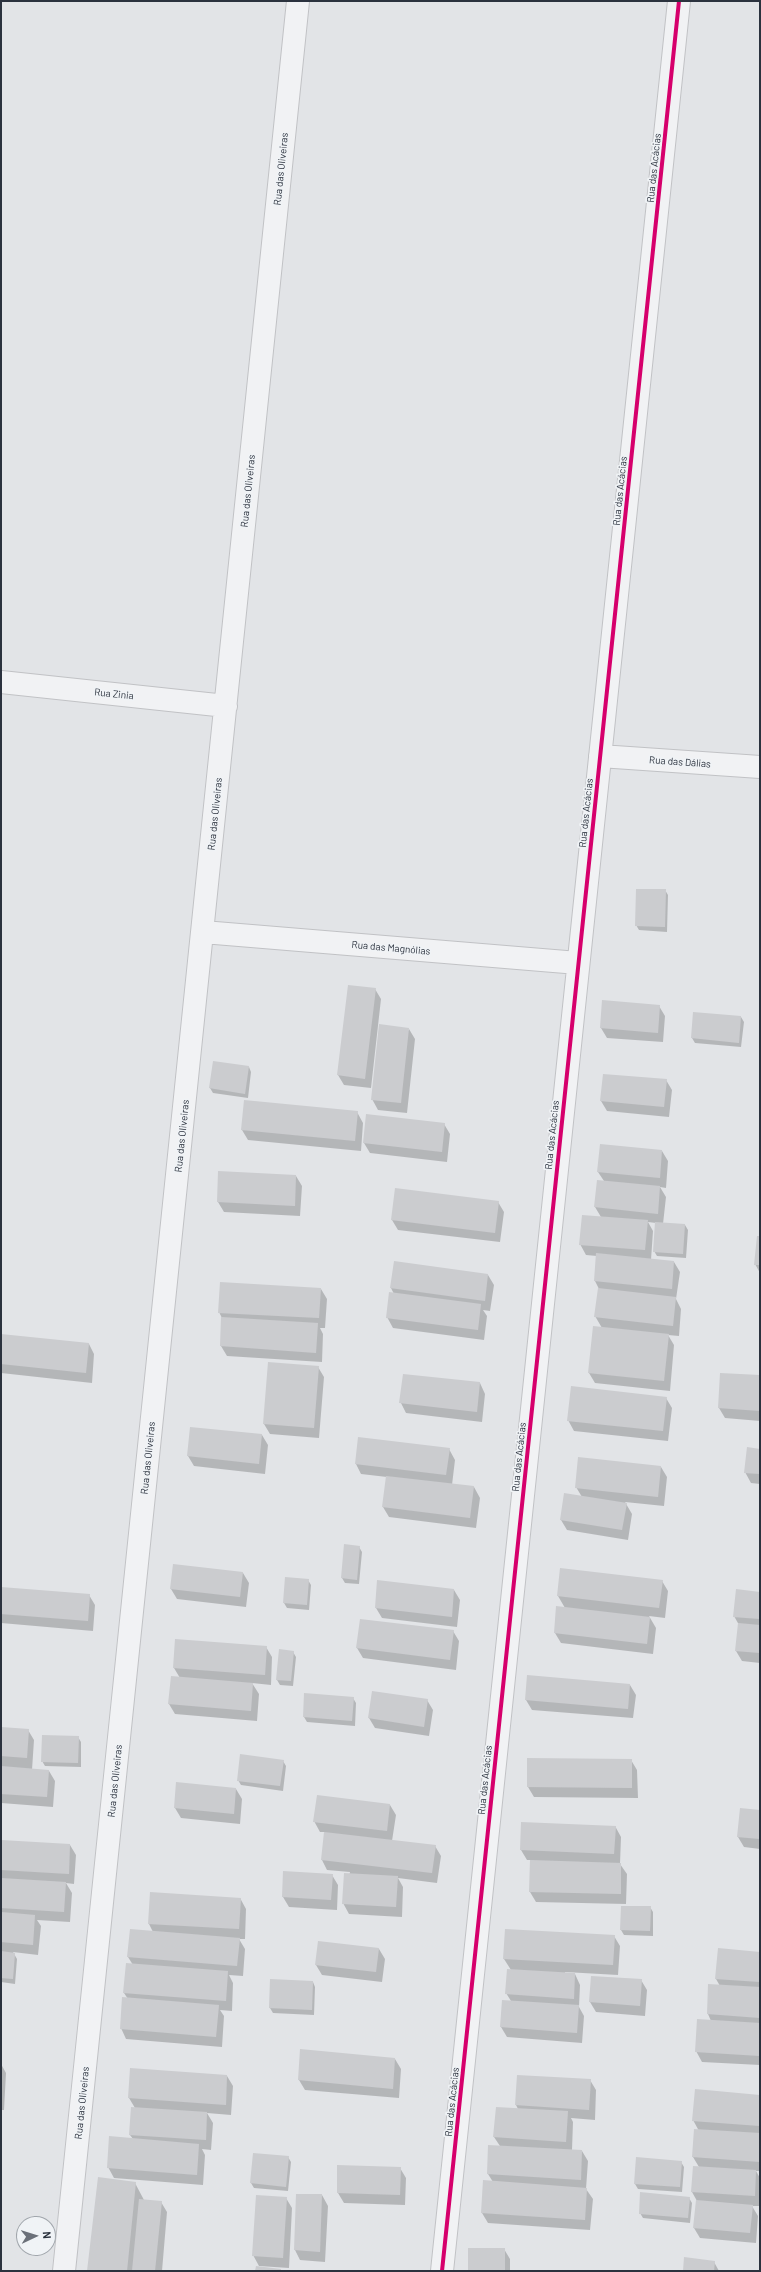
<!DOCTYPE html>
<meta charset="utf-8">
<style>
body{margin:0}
#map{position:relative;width:761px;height:2272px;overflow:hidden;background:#e2e4e7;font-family:Barlow,sans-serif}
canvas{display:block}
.frame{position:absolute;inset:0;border:2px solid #2b323e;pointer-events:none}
.north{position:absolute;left:16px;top:2216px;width:40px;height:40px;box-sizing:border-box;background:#f0f3f6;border:1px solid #a1a6ac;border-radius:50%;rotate:86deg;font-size:11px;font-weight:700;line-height:16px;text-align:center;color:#2b323e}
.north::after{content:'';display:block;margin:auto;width:14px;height:18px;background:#6b7079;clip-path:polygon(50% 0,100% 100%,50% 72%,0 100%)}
</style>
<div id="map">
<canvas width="761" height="2272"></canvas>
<div class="frame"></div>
<div class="north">N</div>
</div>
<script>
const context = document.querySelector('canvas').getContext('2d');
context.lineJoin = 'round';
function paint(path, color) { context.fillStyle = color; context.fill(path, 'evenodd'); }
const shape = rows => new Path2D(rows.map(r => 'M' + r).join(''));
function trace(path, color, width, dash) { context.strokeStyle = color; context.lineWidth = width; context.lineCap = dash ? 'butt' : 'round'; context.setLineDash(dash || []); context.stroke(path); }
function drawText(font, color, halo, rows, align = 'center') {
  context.font = font + ' Barlow,sans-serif'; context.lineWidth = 3.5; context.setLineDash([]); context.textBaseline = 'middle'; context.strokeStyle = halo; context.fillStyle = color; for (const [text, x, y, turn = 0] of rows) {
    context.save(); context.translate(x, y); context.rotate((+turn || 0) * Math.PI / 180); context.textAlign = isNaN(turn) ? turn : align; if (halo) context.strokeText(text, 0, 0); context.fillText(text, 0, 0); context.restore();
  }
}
paint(shape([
 [665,890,668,895,667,932,639,930,636,925],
 [375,989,381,999,371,1088,344,1085,338,1075],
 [659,1006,665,1016,663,1042,607,1038,601,1028],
 [694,1013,741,1017,744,1022,741,1047,695,1043,692,1038],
 [409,1029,415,1039,407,1113,378,1110,372,1099],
 [249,1067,251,1072,248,1098,213,1093,210,1088],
 [604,1075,666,1080,672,1090,669,1117,607,1111,601,1101],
 [357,1112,363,1123,361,1151,248,1140,242,1130],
 [444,1124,450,1134,447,1162,370,1153,364,1143],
 [662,1151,668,1161,666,1188,660,1187,666,1197,663,1224,685,1225,688,1230,686,1258,657,1256,654,1251,656,1223,648,1222,653,1231,651,1260,674,1262,680,1272,676,1299,681,1309,679,1336,668,1335,674,1345,670,1391,595,1383,589,1373,602,1328,595,1316,599,1289,595,1281,597,1256,586,1255,580,1244,601,1217,595,1207,604,1181,598,1172],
 [219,1172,296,1176,302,1186,300,1216,224,1212,218,1202],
 [498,1202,504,1212,500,1242,398,1230,392,1220],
 [760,1237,760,1273,755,1264],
 [488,1275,494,1285,490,1311,483,1310,487,1316,484,1340,393,1328,387,1317,394,1294,391,1288],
 [321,1289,327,1299,325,1328,320,1328,323,1334,322,1362,227,1356,221,1346,222,1318,219,1312],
 [1,1335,89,1344,94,1354,92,1383,1,1373],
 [269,1363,318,1367,324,1377,319,1438,270,1434,264,1424],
 [721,1374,760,1376,760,1421,725,1418,719,1408],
 [480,1383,485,1394,482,1422,406,1413,401,1403],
 [666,1398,672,1408,668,1441,574,1431,568,1420],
 [191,1428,262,1435,268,1445,265,1474,194,1466,188,1456],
 [449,1449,455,1460,452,1485,474,1487,480,1498,476,1528,389,1517,383,1507,387,1477,361,1474,356,1464],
 [760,1450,760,1484,751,1483,745,1472],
 [661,1467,667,1477,664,1506,625,1502,632,1514,628,1540,567,1530,561,1520,582,1497,576,1487],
 [359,1547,362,1552,359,1584,345,1583,342,1578],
 [243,1573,249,1583,246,1607,177,1599,171,1589],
 [308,1580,311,1585,309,1610,287,1608,284,1603],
 [662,1581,668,1591,665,1618,649,1616,656,1628,653,1654,561,1643,555,1633,565,1608,558,1596],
 [378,1582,454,1590,460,1600,457,1627,382,1618,376,1608],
 [1,1588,89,1595,95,1605,93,1631,1,1623],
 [760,1593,760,1663,742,1661,736,1651,739,1625,734,1616],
 [453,1631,459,1641,456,1670,363,1658,357,1648],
 [266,1647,272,1657,271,1685,252,1683,259,1694,257,1721,175,1714,169,1704,180,1678,174,1668],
 [293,1652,296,1657,293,1686,280,1685,277,1680],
 [630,1685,636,1695,633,1718,532,1710,526,1700],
 [353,1698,356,1703,355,1726,307,1722,304,1717],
 [427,1700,433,1710,429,1736,375,1728,369,1718],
 [1,1728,28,1730,34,1740,32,1770,49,1771,55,1781,53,1807,1,1803],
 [78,1737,81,1742,81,1767,45,1766,42,1761],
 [631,1760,637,1770,638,1798,534,1797,528,1787],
 [283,1761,286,1766,283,1791,241,1785,238,1780],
 [236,1789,242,1799,240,1824,181,1818,175,1808],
 [390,1805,396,1815,392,1841,435,1846,441,1856,437,1883,398,1878,403,1887,402,1917,349,1914,343,1903,350,1872,327,1870,322,1860,325,1832,320,1832,314,1821],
 [760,1811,760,1849,744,1847,738,1837],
 [615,1826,621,1837,620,1864,627,1874,626,1904,536,1902,530,1892,531,1860,527,1860,521,1850],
 [1,1841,70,1845,76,1855,74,1884,66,1883,72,1893,70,1922,37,1920,41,1926,38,1955,13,1952,17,1959,15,1984,1,1982],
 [284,1872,332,1875,338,1885,337,1910,289,1907,283,1897],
 [240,1898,246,1909,245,1939,239,1939,245,1949,243,1976,229,1975,233,1983,232,2011,220,2010,224,2016,222,2047,126,2039,121,2028,128,1999,124,1993,133,1965,128,1957,153,1932,149,1924],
 [622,1907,650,1907,653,1912,653,1936,624,1935,621,1930],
 [614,1936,620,1946,618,1975,565,1972,565,1974,575,1974,580,1985,579,2007,584,2016,582,2043,507,2037,501,2027,511,2001,506,1993,511,1970,504,1959],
 [319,1942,379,1949,385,1959,382,1982,322,1975,316,1965],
 [760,1953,760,2065,702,2062,696,2051,711,2021,708,2014,709,1985,720,1986,716,1979],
 [592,1977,641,1980,647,1990,645,2016,596,2012,590,2002],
 [271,1980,313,1982,315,1987,314,2015,273,2013,270,2008],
 [395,2059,401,2069,399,2098,305,2090,299,2080],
 [1,2064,6,2073,4,2110,1,2110],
 [131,2069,227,2076,233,2086,231,2115,207,2113,213,2123,211,2150,202,2149,205,2155,203,2185,114,2178,108,2167,133,2139,130,2135,132,2108,135,2108,129,2098],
 [590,2080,596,2090,595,2120,571,2118,573,2122,572,2150,582,2151,588,2161,586,2189,593,2199,590,2230,488,2223,482,2213,493,2182,488,2174,500,2146,494,2137,518,2109,516,2105],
 [760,2096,760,2171,756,2171,760,2178,760,2206,752,2206,758,2216,756,2243,700,2238,694,2228,697,2201,692,2192,699,2167,693,2157,699,2131,693,2120],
 [288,2157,291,2162,288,2191,254,2188,251,2183],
 [681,2162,684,2167,682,2192,638,2189,635,2184],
 [400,2168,406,2178,405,2205,344,2203,338,2193],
 [135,2183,144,2200,161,2202,167,2212,162,2271,88,2271],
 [297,2195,322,2195,328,2206,325,2262,300,2260,295,2250],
 [286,2198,292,2208,289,2268,259,2266,253,2255],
 [689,2198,692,2203,690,2223,643,2218,640,2213],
 [504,2249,510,2259,510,2271,469,2271],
 [714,2262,719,2271,684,2271]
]), '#0003');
paint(shape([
 [636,889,666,889,665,927,635,926],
 [348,985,376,988,365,1079,337,1075],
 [602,1000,660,1005,658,1033,600,1028],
 [693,1012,741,1016,739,1043,691,1038],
 [379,1024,409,1028,401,1103,371,1100],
 [213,1061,249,1066,245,1094,209,1088],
 [603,1074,667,1079,664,1107,600,1101],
 [244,1100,358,1111,355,1141,241,1130],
 [366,1114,445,1123,442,1152,363,1143],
 [600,1144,662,1150,660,1178,597,1172],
 [218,1171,296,1175,295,1206,217,1202],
 [597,1180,660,1186,658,1214,594,1207],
 [395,1188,499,1201,495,1233,391,1220],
 [582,1215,648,1220,645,1250,579,1245],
 [655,1222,685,1224,683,1254,653,1252],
 [757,1236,760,1236,760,1265,754,1265],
 [596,1253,674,1261,672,1289,594,1281],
 [394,1261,488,1274,485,1301,390,1288],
 [220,1282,321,1288,319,1318,218,1313],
 [598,1288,676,1297,673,1326,594,1317],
 [389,1292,481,1304,478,1330,386,1318],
 [221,1317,318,1323,316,1353,220,1346],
 [593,1326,669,1334,664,1381,588,1373],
 [1,1334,89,1343,86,1373,1,1364],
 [268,1362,319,1366,314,1428,263,1424],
 [720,1373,760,1375,760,1411,718,1408],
 [403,1374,480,1382,477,1412,399,1403],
 [571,1386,667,1397,663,1431,567,1421],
 [190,1427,262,1434,259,1464,187,1456],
 [358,1437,450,1448,446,1475,355,1464],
 [747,1447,760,1449,760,1474,744,1473],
 [578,1457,661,1466,658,1497,575,1488],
 [386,1476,474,1486,470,1518,382,1507],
 [564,1493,627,1503,622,1530,560,1520],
 [344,1544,360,1546,357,1580,341,1578],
 [173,1564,243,1572,240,1597,170,1589],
 [560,1568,663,1580,659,1608,557,1596],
 [285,1577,309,1579,307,1605,283,1603],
 [377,1580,454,1589,452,1617,375,1608],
 [1,1587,90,1594,88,1621,1,1614],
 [736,1589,760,1592,760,1619,733,1617],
 [556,1606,650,1617,647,1644,554,1633],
 [360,1619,454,1630,450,1660,356,1648],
 [738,1623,760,1625,760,1653,735,1651],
 [175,1639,267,1646,265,1675,173,1668],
 [279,1649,294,1651,291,1681,276,1680],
 [527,1675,630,1684,628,1709,525,1700],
 [171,1676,253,1683,251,1711,168,1704],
 [372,1691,428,1699,424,1727,368,1718],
 [304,1693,354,1697,352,1721,303,1717],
 [1,1727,29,1729,27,1758,1,1756],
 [42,1735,79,1736,78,1763,41,1762],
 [240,1754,284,1760,280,1786,237,1781],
 [527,1758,632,1759,632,1788,527,1787],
 [1,1766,49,1770,47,1797,1,1794],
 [176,1782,236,1788,234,1814,174,1808],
 [317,1795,390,1804,387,1831,313,1822],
 [740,1808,760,1810,760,1839,737,1837],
 [521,1822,616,1826,614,1854,520,1850],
 [324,1832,436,1845,432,1873,321,1860],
 [1,1840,70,1844,69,1874,1,1870],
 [530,1860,621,1863,621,1894,529,1892],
 [283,1871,333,1874,331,1900,282,1897],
 [344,1873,398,1876,396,1907,342,1904],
 [1,1878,66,1882,64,1912,1,1908],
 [150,1892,241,1898,239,1929,148,1924],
 [621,1906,651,1906,650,1931,620,1930],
 [1,1912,35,1915,33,1945,1,1942],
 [130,1929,240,1938,237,1966,127,1957],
 [505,1929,615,1935,613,1965,503,1959],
 [318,1941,379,1948,376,1972,315,1965],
 [718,1948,760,1952,760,1982,715,1979],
 [1,1951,15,1953,13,1979,1,1978],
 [126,1963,228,1971,226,2001,123,1993],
 [507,1969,575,1973,574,1999,505,1994],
 [591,1976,642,1979,640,2006,589,2002],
 [270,1979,313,1981,312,2010,269,2008],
 [708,1984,760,1987,760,2018,707,2014],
 [122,1997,219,2005,216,2037,120,2029],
 [502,2000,579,2005,577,2033,500,2027],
 [697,2019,760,2023,760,2056,695,2052],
 [300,2049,395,2058,393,2089,298,2080],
 [130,2068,227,2075,226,2105,128,2098],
 [517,2075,591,2079,589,2110,515,2105],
 [695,2089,760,2095,760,2126,692,2121],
 [131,2107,207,2112,206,2140,129,2135],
 [496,2107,568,2111,566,2142,493,2137],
 [694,2129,760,2133,760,2162,692,2157],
 [109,2136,199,2144,197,2175,107,2168],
 [488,2145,582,2150,581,2180,487,2174],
 [253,2153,289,2156,286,2187,250,2183],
 [636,2157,682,2161,680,2187,634,2184],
 [337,2165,401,2167,400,2195,337,2193],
 [693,2166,756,2170,755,2196,691,2192],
 [98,2177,136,2182,127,2271,87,2271],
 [483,2180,587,2188,585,2220,481,2213],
 [640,2192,690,2197,688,2218,639,2214],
 [296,2194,322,2194,320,2252,294,2250],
 [256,2195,287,2197,283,2258,252,2256],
 [139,2199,162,2201,155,2271,132,2271],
 [696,2200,753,2205,750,2233,693,2228],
 [468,2248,505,2248,505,2271,468,2271],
 [684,2257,715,2261,714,2271,683,2271],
 [256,2266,281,2269,281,2271,255,2271]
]), '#cbcccf');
const minor = shape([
 [1,682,226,706],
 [600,756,760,767],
 [203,932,578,963],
 [64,2271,298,1],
 [442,2271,679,1]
]);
trace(minor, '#c1c2c5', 24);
trace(minor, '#f1f2f4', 22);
trace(shape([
 [442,2271,679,1]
]), '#d6006c', 4);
drawText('10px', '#2b323e', '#f0f3f6', [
 ["Rua das Acácias",654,168,-84],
 ["Rua das Oliveiras",281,169,-84],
 ["Rua das Oliveiras",248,491,-84],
 ["Rua das Acácias",620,491,-84],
 ["Rua Zinia",114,694,6],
 ["Rua das Dálias",680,762,4],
 ["Rua das Acácias",586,813,-84],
 ["Rua das Oliveiras",215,814,-84],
 ["Rua das Magnólias",391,948,5],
 ["Rua das Acácias",552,1135,-84],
 ["Rua das Oliveiras",182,1136,-84],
 ["Rua das Acácias",519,1457,-84],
 ["Rua das Oliveiras",148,1458,-84],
 ["Rua das Acácias",485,1780,-84],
 ["Rua das Oliveiras",115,1781,-84],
 ["Rua das Acácias",452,2102,-84],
 ["Rua das Oliveiras",82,2103,-84]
]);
</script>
